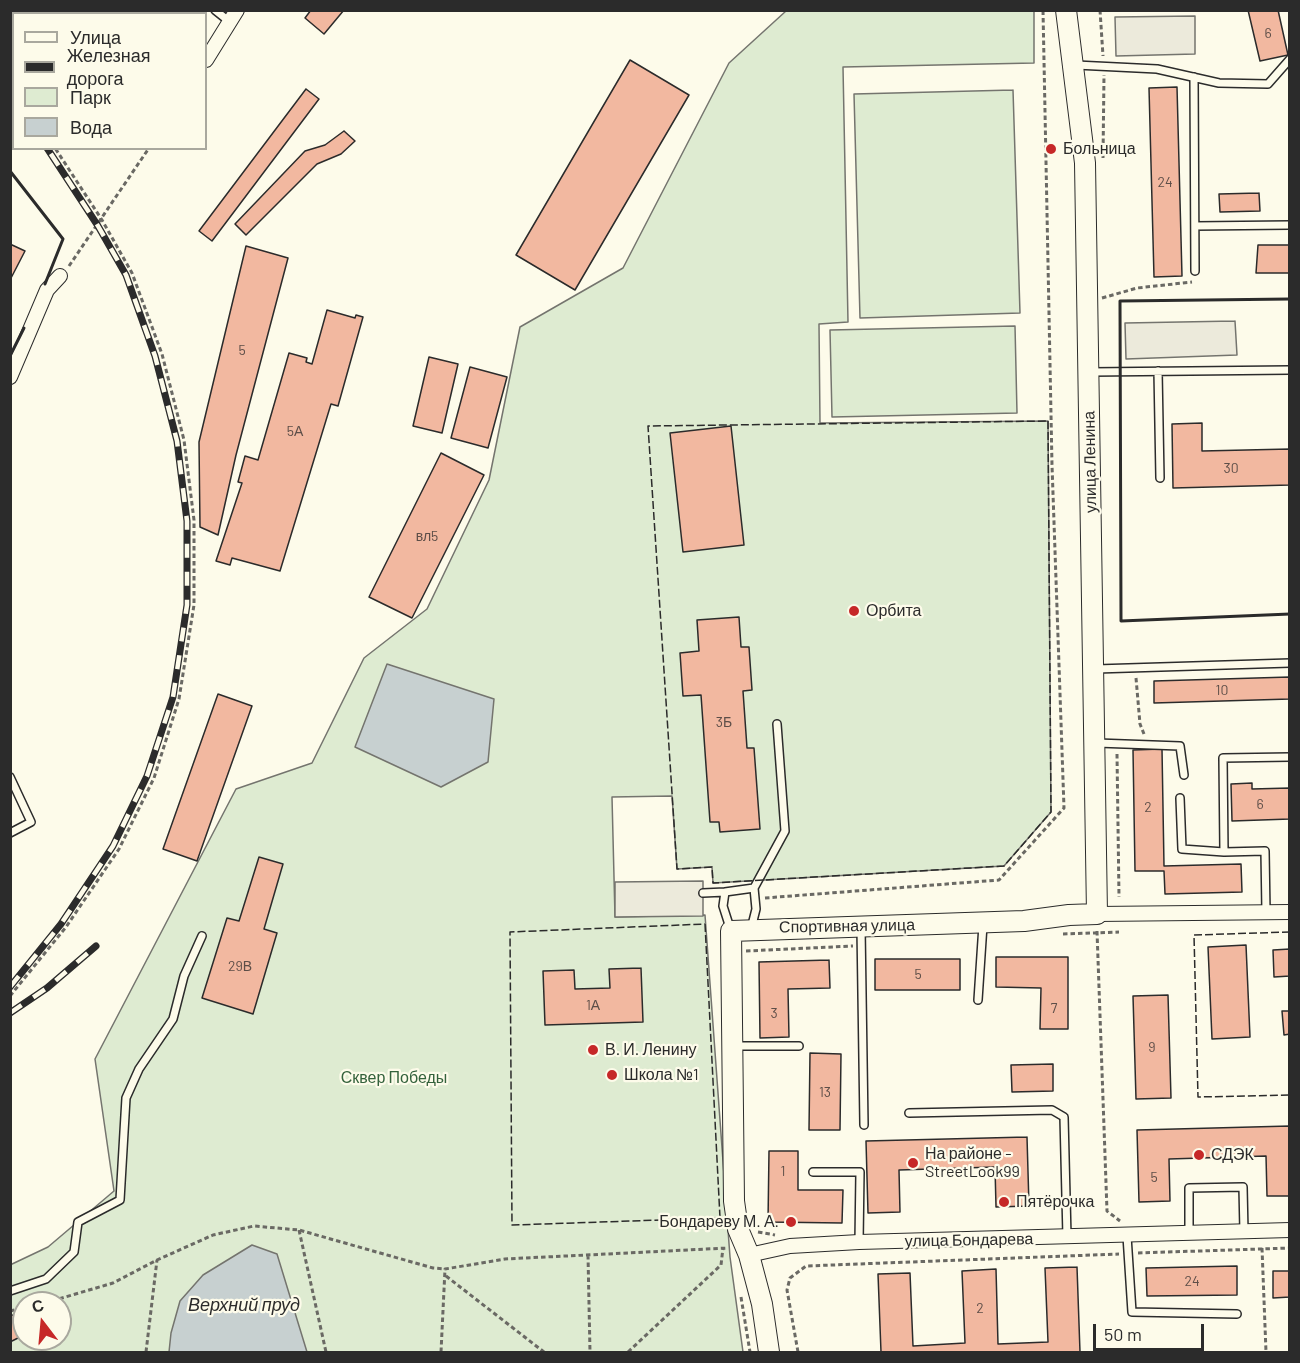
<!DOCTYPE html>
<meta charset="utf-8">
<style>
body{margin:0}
#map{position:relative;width:1300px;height:1363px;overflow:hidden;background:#fdfbea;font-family:Barlow,sans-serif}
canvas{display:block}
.frame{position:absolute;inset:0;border:12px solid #2b2b2b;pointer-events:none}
.legend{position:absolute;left:12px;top:12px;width:195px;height:138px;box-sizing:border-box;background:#fdfbea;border:2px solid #a9a89e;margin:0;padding:8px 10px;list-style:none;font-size:18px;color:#2b2b2b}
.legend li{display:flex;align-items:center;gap:12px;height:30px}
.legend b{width:30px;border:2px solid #a9a89e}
.north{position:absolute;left:12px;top:1291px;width:60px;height:60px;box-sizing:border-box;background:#fdfbea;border:2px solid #a9a89e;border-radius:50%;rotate:344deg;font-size:16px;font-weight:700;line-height:24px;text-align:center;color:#2b2b2b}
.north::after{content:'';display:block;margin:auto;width:21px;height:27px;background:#c62828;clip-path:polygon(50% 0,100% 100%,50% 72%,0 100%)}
.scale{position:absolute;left:1093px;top:1324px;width:111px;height:27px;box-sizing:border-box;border:3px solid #2b2b2b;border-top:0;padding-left:8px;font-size:18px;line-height:21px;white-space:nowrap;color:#2b2b2b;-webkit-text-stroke:4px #fdfbea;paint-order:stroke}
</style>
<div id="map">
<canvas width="1300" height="1363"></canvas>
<div class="frame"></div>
<ul class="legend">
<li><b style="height:8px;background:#fdfbea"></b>Улица</li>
<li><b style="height:8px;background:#2b2b2b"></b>Железная дорога</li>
<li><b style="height:16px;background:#deebd1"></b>Парк</li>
<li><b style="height:16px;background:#c7d0d0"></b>Вода</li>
</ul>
<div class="north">С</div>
<div class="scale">50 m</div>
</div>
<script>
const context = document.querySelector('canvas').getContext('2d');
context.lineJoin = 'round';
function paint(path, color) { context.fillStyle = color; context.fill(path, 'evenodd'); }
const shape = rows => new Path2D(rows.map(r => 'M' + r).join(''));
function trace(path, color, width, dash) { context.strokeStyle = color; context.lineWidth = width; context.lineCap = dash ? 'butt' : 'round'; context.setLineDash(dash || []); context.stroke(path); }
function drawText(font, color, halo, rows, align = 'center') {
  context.font = font + ' Barlow,sans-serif'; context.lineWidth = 4.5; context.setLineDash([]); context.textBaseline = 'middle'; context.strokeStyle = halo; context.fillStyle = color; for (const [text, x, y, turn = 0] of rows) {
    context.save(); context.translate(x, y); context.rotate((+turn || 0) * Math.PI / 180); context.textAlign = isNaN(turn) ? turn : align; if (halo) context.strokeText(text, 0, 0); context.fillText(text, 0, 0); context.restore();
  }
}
const green = shape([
 [786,11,1034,11,1034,63,843,67,848,322,819,324,820,423,1048,421,1051,812,1004,866,713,883,712,867,677,869,672,796,612,797,615,917,705,915,730,1257,743,1352,11,1352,10,1265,48,1247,114,1191,95,1059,236,789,312,763,364,658,427,609,489,480,520,327,623,268,729,63,786,11],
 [24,1303,60,1303,60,1339,24,1339,24,1303],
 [1013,90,1020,313,860,318,854,94,1013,90],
 [1015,326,1017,413,832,417,830,330,1015,326]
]);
paint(green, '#deebd1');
trace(green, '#74746e', 1.5);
const parking = shape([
 [1195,16,1195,54,1116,56,1115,17,1195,16],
 [1235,321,1237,355,1126,359,1125,323,1235,321],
 [703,881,703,916,615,917,615,882,703,881]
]);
paint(parking, '#eceadb');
trace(parking, '#74746e', 1.5);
const water = shape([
 [387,664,494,699,488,762,441,787,355,747,387,664],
 [252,1245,277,1254,307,1352,169,1352,171,1333,180,1301,203,1275,252,1245]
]);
paint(water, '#c7d0d0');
trace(water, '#74746e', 1.5);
const building = shape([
 [311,10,344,10,324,34,305,18,311,10],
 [1248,10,1278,10,1288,55,1260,61,1248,10],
 [630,60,689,95,575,290,516,255,630,60],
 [1177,87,1182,276,1154,277,1149,88,1177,87],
 [306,89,319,99,212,241,199,231,306,89],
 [344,131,355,141,341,154,317,164,246,235,235,224,305,151,325,145,344,131],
 [1259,193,1260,211,1220,212,1219,194,1259,193],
 [10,244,25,251,10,280,10,244],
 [1258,245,1290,245,1290,273,1256,273,1258,245],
 [246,246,288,258,236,455,218,535,200,527,199,442,246,246],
 [327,310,355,318,356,315,363,317,338,406,331,404,280,571,232,558,230,565,216,561,242,483,238,482,245,456,258,460,289,353,307,358,306,362,312,364,327,310],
 [429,357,458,364,442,433,413,426,429,357],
 [470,367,507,377,488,448,451,438,470,367],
 [1202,423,1202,451,1290,449,1290,485,1173,488,1172,424,1202,423],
 [731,426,744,545,683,552,670,433,731,426],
 [441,453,484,475,412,618,369,597,441,453],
 [739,617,741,647,749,647,752,690,743,691,747,748,754,748,760,829,720,832,719,822,710,822,701,695,683,696,680,653,699,651,697,620,739,617],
 [1290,677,1290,699,1154,703,1154,681,1290,677],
 [218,694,252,706,197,861,163,849,218,694],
 [1162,749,1164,866,1241,864,1242,892,1165,894,1164,871,1135,871,1133,750,1162,749],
 [1252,783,1252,789,1290,788,1290,819,1232,821,1231,784,1252,783],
 [259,857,283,864,264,929,277,933,253,1014,202,998,227,918,239,921,259,857],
 [1246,945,1250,1037,1212,1039,1208,947,1246,945],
 [1290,949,1290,976,1274,977,1273,950,1290,949],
 [996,957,1068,957,1068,1029,1040,1029,1041,988,996,987,996,957],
 [875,959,960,959,960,990,875,990,875,959],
 [829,960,830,988,788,989,789,1037,760,1038,759,962,829,960],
 [641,968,643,1022,545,1025,543,971,574,970,575,989,610,988,609,969,641,968],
 [1168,995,1171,1098,1136,1099,1133,996,1168,995],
 [1282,1011,1290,1011,1290,1034,1284,1035,1282,1011],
 [810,1053,841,1054,840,1130,809,1130,810,1053],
 [1053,1064,1053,1091,1012,1092,1011,1065,1053,1064],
 [1290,1126,1290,1196,1267,1196,1266,1156,1169,1159,1170,1201,1139,1202,1137,1130,1290,1126],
 [1027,1137,1029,1206,996,1207,995,1167,899,1170,900,1212,868,1213,866,1141,1027,1137],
 [769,1151,798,1151,798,1190,843,1190,842,1223,768,1222,769,1151],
 [1237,1266,1237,1295,1147,1296,1146,1268,1237,1266],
 [1077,1267,1080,1352,881,1352,878,1274,910,1273,913,1346,965,1343,962,1271,996,1269,998,1344,1048,1342,1045,1268,1077,1267],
 [1273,1271,1290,1271,1290,1297,1273,1298,1273,1271],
 [13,1315,24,1335,10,1342,10,1316,13,1315]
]);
paint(building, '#f2b8a0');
trace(building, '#2b2b2b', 1.5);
const lane = shape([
 [215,10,230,22],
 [1076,65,1157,69,1219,83,1268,84,1290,59],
 [1194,77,1195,271],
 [1195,226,1290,225],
 [1158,371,1160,478],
 [1091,372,1290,370],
 [1096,669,1290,663],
 [1097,743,1180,746,1184,775],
 [10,777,31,822,10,833],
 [1180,798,1182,849,1224,852],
 [754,888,785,831,777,724],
 [703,893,725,892],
 [1266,912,1265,851,1224,852,1223,758,1290,757],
 [861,928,864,1125],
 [731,931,723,906,725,892,754,888,756,909,751,929],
 [978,1000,983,925],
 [733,1046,799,1046],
 [909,1113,1052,1110,1064,1117,1067,1237],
 [813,1172,860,1172,859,1242],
 [1189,1233,1189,1188,1243,1187,1244,1232],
 [1127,1236,1132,1312,1237,1314],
 [10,1291,46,1279,74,1252,78,1222,120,1200,126,1098,139,1069,173,1019,184,976,202,936]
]);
const street = shape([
 [206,60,237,10],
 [10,377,47,290,60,276],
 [1097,914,1290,912],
 [749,1255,790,1246,859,1242,1290,1230]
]);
const secondary = shape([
 [769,1352,762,1304,749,1255,738,1229,734,1201,731,931,1024,921,1069,915,1097,914,1085,163,1066,10]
]);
trace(lane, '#2b2b2b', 10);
trace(street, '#2b2b2b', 16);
trace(secondary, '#2b2b2b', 22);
trace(shape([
 [1100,10,1103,56],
 [10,93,14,96],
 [1103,158,1104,75],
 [69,266,149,148],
 [1102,298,1137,288,1192,282],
 [1136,678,1140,724,1144,734],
 [1117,754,1119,897],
 [765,898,999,880,1064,808,1052,465,1043,10],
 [1097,931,1107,1211,1120,1221],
 [1063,934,1119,932],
 [746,951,853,946],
 [10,996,66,927,119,849,154,778,179,699,194,605,194,520,184,440,162,354,132,273,102,220,55,148],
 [299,1230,326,1352],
 [758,1232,775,1235],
 [1262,1248,1266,1352],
 [1138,1253,1290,1248],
 [588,1255,590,1352],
 [446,1276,544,1352],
 [741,1297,750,1352],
 [45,1303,113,1283,157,1260,213,1235,254,1226,299,1230,433,1268,445,1269],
 [10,1311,24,1308],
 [146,1352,157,1260],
 [441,1352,445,1269,505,1259,728,1248],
 [628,1352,721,1265,723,1248],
 [798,1352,787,1290,790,1278,806,1266,1119,1254]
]), '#6a6964', 3, [4.5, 3]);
trace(lane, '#fdfbea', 7);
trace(street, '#fdfbea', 14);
trace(secondary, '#fdfbea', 20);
const rail = shape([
 [10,103,14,107],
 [10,987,61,924,113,846,147,776,173,697,187,605,187,521,177,441,155,356,126,275,98,226,47,148],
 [10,1013,47,988,96,946]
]);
trace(rail, '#2b2b2b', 7);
trace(rail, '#fdfbea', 4.5, [14]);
trace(shape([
 [1048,421,1051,812,1004,866,713,883,712,867,677,869,648,426,1048,421],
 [705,924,720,1218,512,1225,510,932,705,924],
 [1290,932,1194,935,1198,1097,1290,1095]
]), '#2b2b2b', 1.5, [8, 3]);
trace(shape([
 [10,171,63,239,45,284],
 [1290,299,1120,301,1121,621,1290,614],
 [10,356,24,328]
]), '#2b2b2b', 3);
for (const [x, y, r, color] of [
 [1051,149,6,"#c62828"],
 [854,611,6,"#c62828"],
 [593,1050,6,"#c62828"],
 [612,1075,6,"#c62828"],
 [1199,1155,6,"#c62828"],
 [913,1163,6,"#c62828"],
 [1004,1202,6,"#c62828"],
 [791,1222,6,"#c62828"]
]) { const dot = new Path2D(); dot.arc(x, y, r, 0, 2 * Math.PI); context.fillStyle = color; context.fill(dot); trace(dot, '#fdfbea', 2); }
drawText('14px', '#5d4e48', null, [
 ["6",1268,33],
 ["24",1165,182],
 ["5",242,350],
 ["5А",295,431],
 ["30",1231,468],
 ["вл5",427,536],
 ["10",1222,690],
 ["3Б",724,722],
 ["6",1260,804],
 ["2",1148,807],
 ["29В",240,966],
 ["5",918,974],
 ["1А",593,1005],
 ["7",1054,1008],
 ["3",774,1013],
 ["9",1152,1047],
 ["13",825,1092],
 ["1",783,1171],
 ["5",1154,1177],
 ["24",1192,1281],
 ["2",980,1308]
]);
drawText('16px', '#2b2b2b', '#fdfbea', [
 ["Больница",1063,149],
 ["Орбита",866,611],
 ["В. И. Ленину",605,1050],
 ["Школа №1",624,1075],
 ["На районе -",925,1154],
 ["StreetLook99",925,1172],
 ["СДЭК",1211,1155],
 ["Пятёрочка",1016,1202],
 ["Бондареву М. А.",779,1222,"right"]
], 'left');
drawText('16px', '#2b2b2b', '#fdfbea', [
 ["улица Ленина",1090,462,-91],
 ["Спортивная улица",847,926,-1],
 ["улица Бондарева",969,1240,-1]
]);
drawText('16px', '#34623c', '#fdfbea', [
 ["Сквер Победы",394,1078]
]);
drawText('italic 18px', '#2b2b2b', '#fdfbea', [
 ["Верхний пруд",244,1305]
]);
</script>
